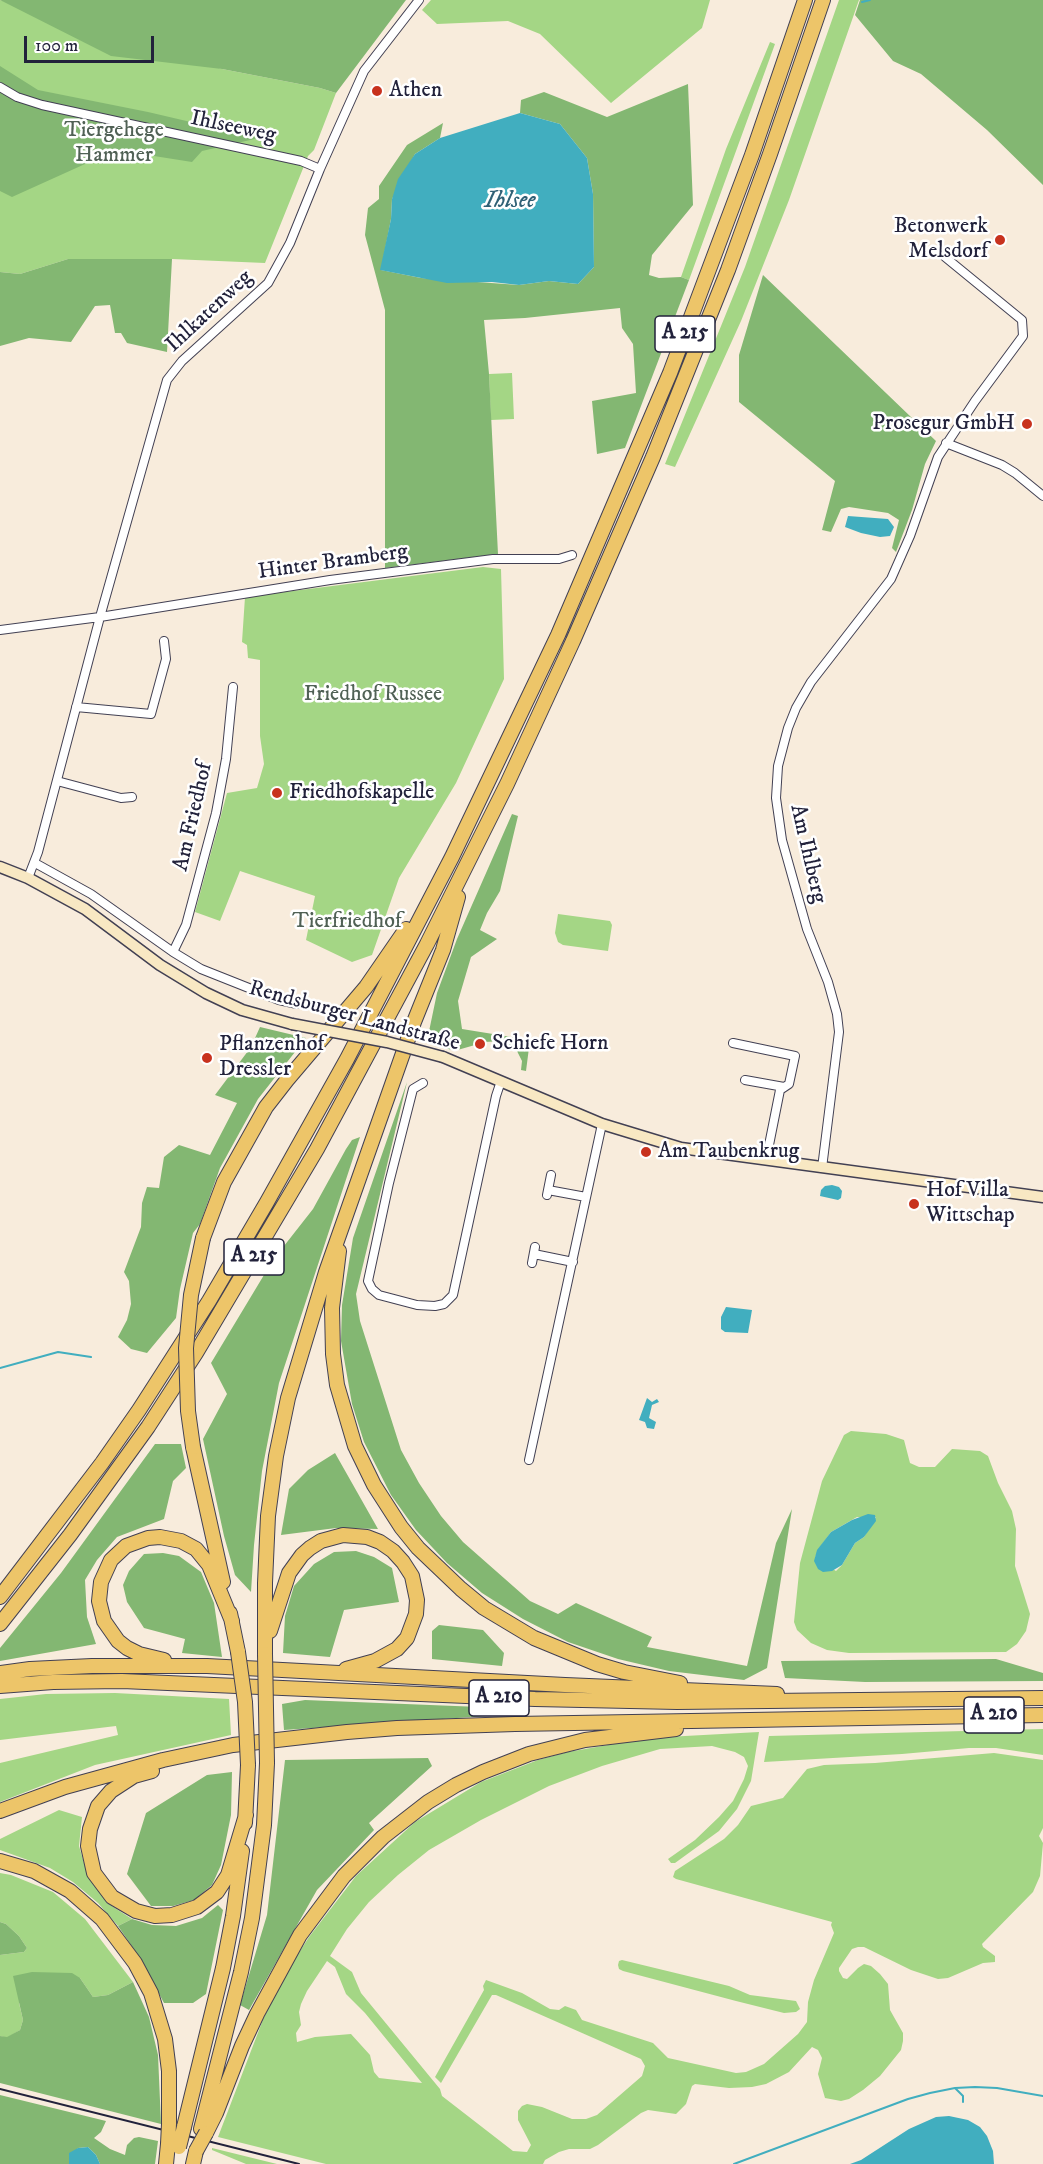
<!DOCTYPE html>
<meta charset="utf-8">
<style>
body{margin:0}
#map{position:relative;width:1043px;height:2164px;overflow:hidden;background:#f8ecdc;font-family:"IM FELL DW Pica",serif}
canvas{display:block}
.scale{position:absolute;left:24px;top:36px;width:130px;height:27px;box-sizing:border-box;border:3px solid #22223b;border-top:0;padding-left:8px;font-size:18px;line-height:21px;white-space:nowrap;color:#22223b;-webkit-text-stroke:4px #fff;paint-order:stroke}
</style>
<div id="map">
<canvas width="1043" height="2164"></canvas>
<div class="scale">100 m</div>
</div>
<script>
const context = document.querySelector('canvas').getContext('2d');
context.lineJoin = 'round';
function paint(path, color) { context.fillStyle = color; context.fill(path, 'evenodd'); }
const shape = rows => new Path2D(rows.map(r => 'M' + r).join(''));
function trace(path, color, width, dash) { context.strokeStyle = color; context.lineWidth = width; context.lineCap = dash ? 'butt' : 'round'; context.setLineDash(dash || []); context.stroke(path); }
function drawText(font, color, halo, rows, align = 'center') {
  context.font = font + ' "IM FELL DW Pica",serif'; context.lineWidth = 5; context.setLineDash([]); context.textBaseline = 'middle'; context.strokeStyle = halo; context.fillStyle = color; for (const [text, x, y, turn = 0] of rows) {
    context.save(); context.translate(x, y); context.rotate((+turn || 0) * Math.PI / 180); context.textAlign = isNaN(turn) ? turn : align; if (halo) context.strokeText(text, 0, 0); context.fillText(text, 0, 0); context.restore();
  }
}
paint(shape([
 [0,0,222,69,320,88,336,93,314,150,308,156,265,263,172,259,68,259,20,274,0,272],
 [431,0,710,0,702,28,611,103,540,34,508,21,437,24,422,10],
 [839,0,859,0,789,200,741,321,675,467,665,464,745,267],
 [770,42,775,44,689,280,681,277,726,149],
 [512,373,514,419,491,420,489,374],
 [483,567,501,569,504,679,456,783,399,878,372,955,352,962,306,940,315,896,240,871,220,921,195,912,227,793,257,788,264,764,260,736,260,660,248,658,247,645,242,642,245,597],
 [558,914,610,921,612,925,608,951,563,945,558,942,555,933],
 [851,1431,886,1434,904,1440,910,1463,919,1467,935,1467,952,1449,980,1451,988,1456,998,1483,1012,1511,1016,1529,1015,1566,1030,1614,1026,1631,1017,1644,1006,1652,849,1653,827,1650,811,1643,797,1630,794,1622,800,1563,822,1481,844,1435],
 [857,1517,876,1517,864,1537,855,1543,842,1565,836,1571,815,1558,818,1550,831,1532],
 [115,1693,229,1699,231,1735,95,1765,0,1802,0,1763,118,1735,116,1726,0,1740,0,1699,46,1694],
 [1043,1729,1043,1755,996,1748,969,1748,902,1754,764,1762,769,1736],
 [759,1732,751,1781,737,1809,719,1831,675,1863,671,1863,668,1859,695,1840,719,1817,733,1801,744,1779,748,1766,744,1757,735,1752,712,1746,660,1749,602,1766,549,1786,481,1820,429,1850,398,1875,369,1902,347,1929,330,1956,352,1972,361,1993,440,2089,442,2096,513,2151,527,2152,531,2145,518,2120,518,2111,522,2106,527,2104,542,2107,572,2119,586,2119,597,2115,642,2076,645,2066,641,2059,496,1995,492,1995,441,2083,435,2077,484,1990,483,1986,486,1980,522,1993,550,2009,559,2010,565,2006,576,2010,582,2020,653,2043,668,2058,736,2073,746,2072,764,2064,798,2034,807,2022,808,2002,814,1980,834,1933,831,1925,832,1922,676,1879,673,1877,675,1871,724,1839,738,1825,751,1806,783,1798,807,1769,824,1765,875,1763,994,1753,1043,1760,1043,1828,1039,1836,1043,1843,1040,1876,1033,1892,982,1944,983,1947,995,1956,995,1962,983,1963,948,1978,938,1979,911,1970,864,1947,858,1947,852,1949,839,1968,839,1971,843,1978,847,1979,858,1968,864,1964,871,1966,880,1974,888,1984,890,2010,903,2033,903,2041,901,2050,880,2076,863,2090,849,2099,841,2101,825,2098,818,2074,822,2058,818,2050,812,2047,789,2072,766,2084,752,2087,729,2088,695,2084,692,2086,686,2104,676,2114,648,2110,641,2113,598,2145,590,2149,569,2149,559,2152,545,2160,543,2164,326,2164,218,2137,264,2017,293,1962,309,1937,356,1876,415,1822,481,1782,538,1760,568,1752,648,1738],
 [327,1961,335,1967,346,1994,365,2013,422,2083,379,2078,374,2072,370,2055,351,2034,315,2037,297,2042,296,2033,301,2025,299,2012,301,2004,307,1991],
 [59,1810,82,1817,79,1846,87,1873,107,1903,132,1919,118,1926,98,1903,73,1882,50,1868,0,1850,0,1839],
 [0,1873,11,1875,53,1892,85,1919,133,1982,108,1995,93,1997,80,1978,19,2003,23,2020,20,2030,7,2038,0,2036,0,1955,24,1952,27,1948,19,1936,6,1924,0,1922],
 [622,1960,729,1986,750,1995,796,2001,800,2009,796,2012,784,2013,736,2001,623,1971,619,1969,618,1965,619,1961],
 [212,2148,277,2164,246,2164,212,2150]
]), '#a4d685');
paint(shape([
 [0,0,406,0,336,93,320,88,222,69,111,56],
 [860,0,1043,0,1043,185,987,130,921,74,893,61,855,15],
 [0,66,38,90,148,112,259,138,202,151,192,162,116,150,12,197,0,191],
 [688,84,693,205,652,255,649,275,659,278,681,277,689,280,625,448,597,454,592,401,636,393,633,344,622,328,620,308,525,318,484,320,489,374,498,554,385,568,385,310,365,235,368,208,379,199,379,186,407,145,443,123,440,138,415,154,392,199,391,219,381,270,421,278,519,285,549,281,578,284,594,267,593,194,587,158,560,124,520,113,521,100,544,92,607,117],
 [68,259,172,259,167,352,127,343,121,333,115,333,110,305,95,306,71,342,29,338,0,346,0,272,20,274],
 [763,275,936,441,925,464,912,510,896,552,892,548,899,520,888,513,849,507,841,509,831,532,822,530,835,481,739,402,739,355],
 [512,814,518,816,500,891,487,913,480,930,497,939,471,957,458,1001,462,1029,530,1040,526,1071,521,1070,522,1061,516,1049,504,1041,484,1042,483,1039,474,1041,475,1045,454,1051,427,1041,437,993,457,939],
 [260,1027,306,1038,258,1099,220,1168,200,1224,193,1233,180,1289,176,1318,147,1353,131,1349,118,1337,127,1320,131,1304,129,1281,124,1272,141,1227,142,1203,147,1187,159,1188,164,1157,179,1145,210,1155,237,1103,215,1095,251,1047],
 [407,1082,356,1294,360,1321,401,1450,419,1483,441,1516,463,1542,530,1601,558,1614,576,1603,652,1637,647,1647,747,1666,776,1543,792,1509,767,1668,744,1680,669,1671,618,1659,568,1642,523,1619,482,1593,447,1563,416,1530,391,1495,364,1442,352,1404,341,1341,342,1305,353,1238],
 [360,1137,279,1383,262,1471,254,1545,251,1592,235,1575,224,1536,203,1439,227,1394,211,1363,273,1260,313,1209,346,1149,352,1140],
 [155,1444,181,1444,186,1468,173,1481,164,1519,117,1537,97,1560,85,1580,87,1617,96,1644,0,1661,0,1648,61,1573],
 [335,1453,378,1529,336,1528,281,1535,289,1489,308,1470],
 [356,1551,374,1557,392,1568,399,1602,344,1610,330,1657,283,1653,285,1616,294,1586,314,1564,334,1552],
 [163,1553,179,1556,201,1572,214,1603,222,1657,182,1653,185,1639,144,1628,127,1602,123,1585,129,1571,144,1554],
 [439,1625,483,1630,504,1653,502,1666,432,1659,432,1631],
 [996,1659,1043,1673,1043,1681,865,1682,785,1678,781,1661],
 [305,1700,530,1709,529,1713,284,1730,282,1704],
 [428,1758,432,1766,369,1823,374,1830,317,1890,249,2010,240,2005,267,1915,285,1760],
 [232,1772,231,1815,221,1865,212,1885,194,1900,173,1906,151,1906,127,1874,146,1813,207,1775],
 [218,1905,223,1910,206,1994,193,2003,164,2003,140,1958,118,1926,132,1919,152,1925,176,1926,202,1918],
 [0,1922,6,1924,19,1936,27,1948,24,1952,0,1955],
 [32,1972,72,1973,80,1978,93,1997,108,1995,133,1982,149,2017,158,2055,161,2124,0,2083,0,2036,7,2037,20,2030,23,2020,13,1976],
 [0,2095,106,2121,101,2132,94,2138,110,2149,125,2155,127,2145,134,2138,139,2137,158,2141,155,2164,100,2164,96,2155,88,2147,78,2148,69,2164,0,2164]
]), '#83b772');
paint(shape([
 [520,113,560,124,587,158,593,194,594,267,578,284,549,281,519,285,492,282,447,283,380,270,391,219,392,199,398,179,415,154,440,138],
 [848,516,888,519,894,527,890,536,880,537,861,533,845,527],
 [832,1185,839,1187,842,1191,841,1198,838,1200,820,1196,821,1190,825,1186],
 [726,1307,752,1310,748,1333,725,1332,721,1329,721,1317],
 [647,1398,652,1402,657,1399,659,1402,652,1405,649,1418,656,1422,654,1429,647,1428,645,1422,639,1420],
 [868,1514,875,1515,876,1521,864,1537,855,1543,842,1565,832,1571,823,1572,818,1569,814,1561,817,1550,831,1532,852,1520],
 [949,2116,968,2120,980,2127,987,2136,993,2151,994,2164,850,2164,861,2160,909,2129,936,2117],
 [88,2147,96,2155,100,2164,69,2164,69,2153,78,2148]
]), '#41aebf');
trace(shape([
 [862,2,870,0],
 [0,1368,58,1352,91,1357],
 [955,2088,963,2096,963,2102],
 [734,2164,908,2099,930,2093,955,2088,975,2087,997,2088,1043,2096]
]), '#41aebf', 2);
const street = shape([
 [0,87,17,97,42,105,301,161,320,169],
 [946,443,1002,465,1015,473,1043,496],
 [0,630,100,617,330,580,493,559,559,559,572,555],
 [76,707,151,714,166,659,164,641],
 [57,781,121,798,132,797],
 [35,863,91,894,173,952,201,969,279,1000,297,1004],
 [28,878,38,852,100,617,167,380,182,361,268,283,290,243,320,169,364,71,419,0],
 [173,952,186,925,216,813,226,759,233,687],
 [733,1043,795,1056,789,1084,780,1090,766,1160],
 [745,1080,784,1087],
 [423,1083,413,1089,389,1183,368,1281,372,1289,379,1295,417,1305,435,1306,444,1304,453,1295,496,1096,501,1081],
 [822,1168,839,1032,837,1014,828,982,807,929,782,840,776,798,778,766,788,728,796,708,811,682,891,579,910,536,938,457,975,401,1023,336,1022,320,945,257],
 [548,1190,586,1197],
 [547,1195,551,1175],
 [534,1254,573,1262],
 [532,1263,535,1247],
 [529,1460,602,1124]
]);
const secondary = shape([
 [0,867,28,878,85,909,160,965,206,993,242,1010,292,1024],
 [443,1057,602,1124,681,1148,1043,1197]
]);
const highway = shape([
 [203,1238,224,1182,266,1107,287,1080,366,987,406,929],
 [339,1251,332,1308,333,1354,337,1385,355,1446,374,1485,401,1527,418,1548,461,1589,484,1608,534,1638,597,1664,624,1672,680,1683],
 [193,1447,223,1582],
 [0,1597,102,1463,139,1410,209,1301,267,1202,347,1059,452,857,558,635,670,373,752,155,805,0],
 [230,1613,238,1652],
 [0,1624,70,1535,148,1427,196,1353,317,1149,427,944,507,784,573,641,653,457,728,270,770,154,823,0],
 [270,1631,289,1573,302,1555,310,1548,321,1541,343,1535,367,1537,380,1542,393,1551,403,1562,412,1576,417,1600,416,1614,407,1638,397,1649,375,1661,346,1669],
 [265,1654,265,1583,268,1516,276,1456,288,1398,326,1272,414,1022,443,950,458,897],
 [164,1660,139,1654,127,1648,118,1641,104,1621,99,1601,101,1582,111,1560,126,1546,148,1538,160,1537,181,1541,196,1549,209,1565,232,1621],
 [0,1673,30,1669,92,1666,207,1666,565,1685,777,1694],
 [0,1686,53,1682,122,1681,535,1699,677,1702,1043,1698],
 [152,1771,134,1776,111,1791,98,1806,90,1829,88,1846,94,1873,112,1897,136,1911,155,1916,172,1915,197,1907,217,1892,228,1875,246,1815],
 [0,1811,65,1787,163,1760,233,1745,347,1732,397,1728,515,1724,1043,1715],
 [245,1823,248,1765],
 [0,1861,34,1871,70,1891,102,1919,135,1963,151,1993,165,2039,169,2071,169,2124],
 [184,2127,223,1968,233,1916,242,1851],
 [201,2129,241,1972,252,1918,264,1825,267,1763],
 [206,2133,216,2113,242,2046,257,2014,300,1935,344,1876,383,1837,428,1802,456,1785,483,1772,529,1754,585,1740,676,1729],
 [166,2164,168,2144],
 [193,2164,196,2151]
]);
trace(street, '#424053', 10);
trace(secondary, '#424053', 13);
trace(highway, '#424053', 16);
trace(street, '#fff', 8);
trace(secondary, '#f8e8c3', 10);
trace(highway, '#edc569', 14);
trace(shape([
 [0,2089,299,2164]
]), '#22223b', 2);
const secondaryBridge = shape([
 [292,1024,387,1042,443,1057]
]);
const highwayBridge = shape([
 [193,1447,188,1411,186,1348,191,1295,203,1238],
 [238,1652,245,1702,248,1765],
 [265,1654,267,1763],
 [168,2144,169,2124],
 [179,2147,184,2127],
 [196,2151,206,2133]
]);
trace(secondaryBridge, '#424053', 13, []);
trace(highwayBridge, '#424053', 16, []);
trace(secondaryBridge, '#f8e8c3', 10);
trace(highwayBridge, '#edc569', 14);
for (const [x, y, r, color] of [
 [377,91,6,"#c8321e"],
 [1000,240,6,"#c8321e"],
 [1027,424,6,"#c8321e"],
 [277,793,6,"#c8321e"],
 [480,1044,6,"#c8321e"],
 [207,1058,6,"#c8321e"],
 [646,1152,6,"#c8321e"],
 [914,1204,6,"#c8321e"]
]) { const dot = new Path2D(); dot.arc(x, y, r, 0, 2 * Math.PI); context.fillStyle = color; context.fill(dot); trace(dot, '#fff', 2); }
for (const [x, y, w] of [
 [685,334,60],
 [254,1257,60],
 [499,1698,60],
 [994,1715,60]
]) { const box = new Path2D(); box.roundRect(x - w / 2, y - 18, w, 36, 4.5); context.fillStyle = '#fff'; context.fill(box); trace(box, '#22223b', 1.5); }
drawText('bold 21px', '#22223b', null, [
 ["A 215",685,334],
 ["A 215",254,1257],
 ["A 210",499,1698],
 ["A 210",994,1715]
]);
drawText('22px', '#22223b', '#fff', [
 ["Athen",389,91],
 ["Betonwerk",988,227,"right"],
 ["Melsdorf",988,252,"right"],
 ["Prosegur GmbH",1015,424,"right"],
 ["Friedhofskapelle",289,793],
 ["Schiefe Horn",492,1044],
 ["Pflanzenhof",219,1045],
 ["Dressler",219,1070],
 ["Am Taubenkrug",658,1152],
 ["Hof Villa",926,1191],
 ["Wittschap",926,1216]
], 'left');
drawText('22px', '#22223b', '#fff', [
 ["Ihlseeweg",233,128,12],
 ["Ihlkatenweg",210,312,-43],
 ["Hinter Bramberg",333,563,-8],
 ["Am Friedhof",194,817,-77],
 ["Am Ihlberg",807,854,77],
 ["Rendsburger Landstraße",354,1017,15]
]);
drawText('22px', '#506155', '#fff', [
 ["Tiergehege",114,131],
 ["Hammer",114,156],
 ["Friedhof Russee",373,695],
 ["Tierfriedhof",347,922]
]);
drawText('italic 24px', '#306176', '#fff', [
 ["Ihlsee",510,202]
]);
</script>
